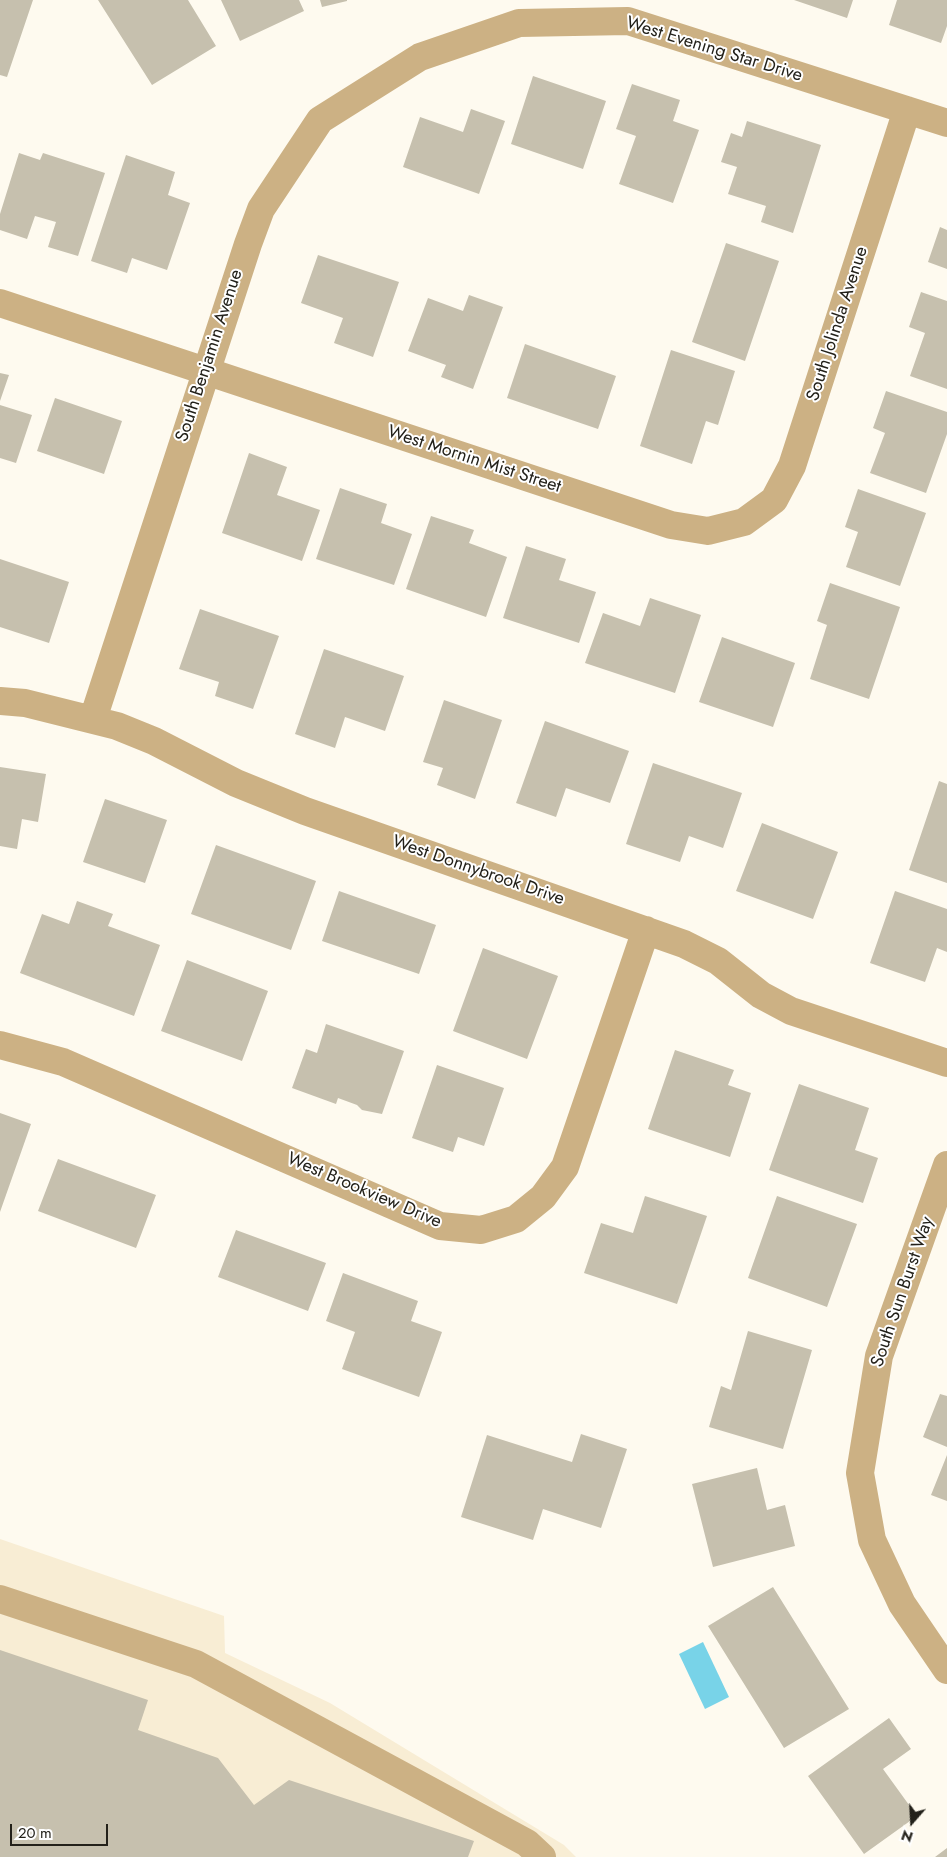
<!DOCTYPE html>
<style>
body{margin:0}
#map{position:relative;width:947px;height:1857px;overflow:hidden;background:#fefaef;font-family:Jost,sans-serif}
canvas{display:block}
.north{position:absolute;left:887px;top:1797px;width:50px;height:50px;-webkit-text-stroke:4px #fff;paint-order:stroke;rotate:199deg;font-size:14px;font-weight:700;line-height:20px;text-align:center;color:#23211a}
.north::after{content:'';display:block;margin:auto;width:18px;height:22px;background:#23211a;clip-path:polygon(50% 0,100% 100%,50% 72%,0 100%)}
.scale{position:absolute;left:10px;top:1824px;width:98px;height:22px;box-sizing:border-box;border:2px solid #23211a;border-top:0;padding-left:6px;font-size:15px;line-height:18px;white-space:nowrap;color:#23211a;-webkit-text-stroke:4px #fff;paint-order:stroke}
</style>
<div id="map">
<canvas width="947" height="1857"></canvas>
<div class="north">N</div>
<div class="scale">20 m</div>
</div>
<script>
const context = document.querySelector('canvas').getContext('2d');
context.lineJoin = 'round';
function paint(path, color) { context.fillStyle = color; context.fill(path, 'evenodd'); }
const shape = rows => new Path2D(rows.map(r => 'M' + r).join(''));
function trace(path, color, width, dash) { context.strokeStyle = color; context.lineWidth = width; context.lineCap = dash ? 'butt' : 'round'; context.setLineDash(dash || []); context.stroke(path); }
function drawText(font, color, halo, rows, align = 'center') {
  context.font = font + ' Jost,sans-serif'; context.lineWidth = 4; context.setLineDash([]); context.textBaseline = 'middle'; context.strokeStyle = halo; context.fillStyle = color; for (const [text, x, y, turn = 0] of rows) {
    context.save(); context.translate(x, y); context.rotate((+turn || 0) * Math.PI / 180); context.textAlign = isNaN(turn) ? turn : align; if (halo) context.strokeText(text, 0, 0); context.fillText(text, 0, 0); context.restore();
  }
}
paint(shape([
 [0,1539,224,1616,225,1653,330,1703,564,1845,576,1857,0,1857]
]), '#f8edd4');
paint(shape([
 [703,1642,729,1697,705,1709,679,1654]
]), '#78d3e8');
paint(shape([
 [0,0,33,0,7,77,0,75],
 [98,0,188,0,216,46,152,85],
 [221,0,299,0,304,11,240,41],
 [320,0,347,0,347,1,322,7],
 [794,0,853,0,847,18],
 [897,0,947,0,947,26,941,43,889,25],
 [533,76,606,101,583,169,511,144],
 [632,84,680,100,673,121,699,130,673,203,619,184,636,136,616,129],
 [471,109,505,121,479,194,403,167,420,117,463,132],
 [747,121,821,145,793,233,761,222,766,206,728,194,737,167,721,162,731,133,742,137],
 [19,153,40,160,43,153,105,173,78,256,48,247,56,222,35,216,27,239,0,230,0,214],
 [126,155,175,172,168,195,190,203,167,270,132,258,127,273,91,261],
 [940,227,947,230,947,269,928,262],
 [726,243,779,261,745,361,692,342],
 [318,255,399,282,373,357,334,343,343,318,301,303],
 [921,292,947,301,947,389,910,376,925,333,909,327],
 [469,295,503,307,473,389,441,377,446,365,408,351,428,298,463,311],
 [525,344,616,376,598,429,507,398],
 [671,350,735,371,718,425,706,421,692,464,640,446],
 [0,373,9,375,0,401],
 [886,391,947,412,947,434,926,493,870,473,885,433,873,428],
 [55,398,122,421,104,474,37,451],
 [0,405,32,415,16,463,0,458],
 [249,453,287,467,277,495,320,510,302,561,222,533],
 [340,488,387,504,381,523,412,534,394,585,316,559],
 [858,489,926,513,900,586,846,567,858,532,845,527],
 [431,516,474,530,469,543,507,557,486,617,406,589],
 [526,546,566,559,559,580,596,592,579,643,503,618],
 [0,559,69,582,49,643,0,627],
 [830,583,900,607,869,699,810,679,827,625,817,621],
 [650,598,701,615,675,693,585,663,603,613,640,626],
 [200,609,279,636,253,709,215,696,219,682,179,669],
 [722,637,795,663,773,727,699,702],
 [324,649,404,676,385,731,345,717,335,748,295,734],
 [444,700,502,720,475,799,437,785,443,768,423,762],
 [545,721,629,751,610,803,566,788,556,817,516,803],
 [653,763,742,793,723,848,689,836,680,862,626,844],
 [0,767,46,774,38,822,22,819,17,849,0,846],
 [939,781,947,784,947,883,909,870],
 [105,799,167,820,145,883,83,862],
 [762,823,838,852,813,919,736,891],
 [216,845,316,881,291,950,191,914],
 [339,891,436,925,419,974,322,941],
 [895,891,947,909,947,952,937,948,925,982,870,963],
 [77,901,113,914,108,926,160,945,134,1016,20,973,42,914,69,924],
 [483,948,558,976,527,1059,453,1031],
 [187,960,268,991,242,1061,161,1031],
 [326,1024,404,1051,382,1114,362,1110,357,1105,338,1098,336,1104,292,1088,306,1049,317,1053],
 [675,1050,734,1070,728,1085,751,1093,730,1157,648,1129],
 [437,1065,504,1088,484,1146,458,1137,453,1152,412,1138],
 [799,1084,869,1108,855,1150,878,1158,863,1203,769,1170],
 [0,1113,31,1124,0,1212],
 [58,1159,156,1195,136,1248,38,1211],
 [645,1196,707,1216,677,1304,584,1273,601,1223,633,1233],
 [777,1196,857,1224,827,1307,748,1278],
 [236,1230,326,1263,308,1311,218,1277],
 [343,1273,418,1301,411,1321,442,1332,419,1397,342,1369,355,1332,326,1321],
 [748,1331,812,1350,783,1449,709,1427,721,1386,731,1390],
 [940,1394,947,1396,947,1447,923,1437],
 [581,1434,627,1449,601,1528,543,1509,533,1540,461,1517,487,1435,572,1462],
 [947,1455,947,1501,931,1495],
 [757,1468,767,1510,785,1505,795,1546,713,1567,692,1484],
 [773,1587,849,1709,784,1748,708,1626],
 [0,1650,148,1700,138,1730,218,1758,254,1805,289,1780,474,1841,468,1857,0,1857],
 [889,1718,911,1749,883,1769,917,1816,864,1854,808,1776],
 [947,1848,947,1857,935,1857]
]), '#c6c0ae');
trace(shape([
 [0,303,671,525,708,531,744,522,774,500,792,466,907,110],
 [0,701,25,703,117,726,154,741,236,783,305,811,684,944,718,961,761,995,791,1011,947,1063],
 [93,719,248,244,261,209,320,120,420,57,519,23,628,21,947,123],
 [0,1045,63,1062,440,1226,481,1230,516,1219,543,1197,565,1167,646,930],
 [947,1165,879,1356,860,1473,872,1540,902,1604,947,1670],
 [0,1599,196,1664,527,1843,542,1857]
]), '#ccb184', 28);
drawText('18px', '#23211a', '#fff', [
 ["West Evening Star Drive",714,50,17],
 ["South Jolinda Avenue",838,324,-72],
 ["South Benjamin Avenue",210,356,-72],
 ["West Mornin Mist Street",474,460,18],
 ["West Donnybrook Drive",478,871,19],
 ["West Brookview Drive",364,1191,23],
 ["South Sun Burst Way",903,1292,-71]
]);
</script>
